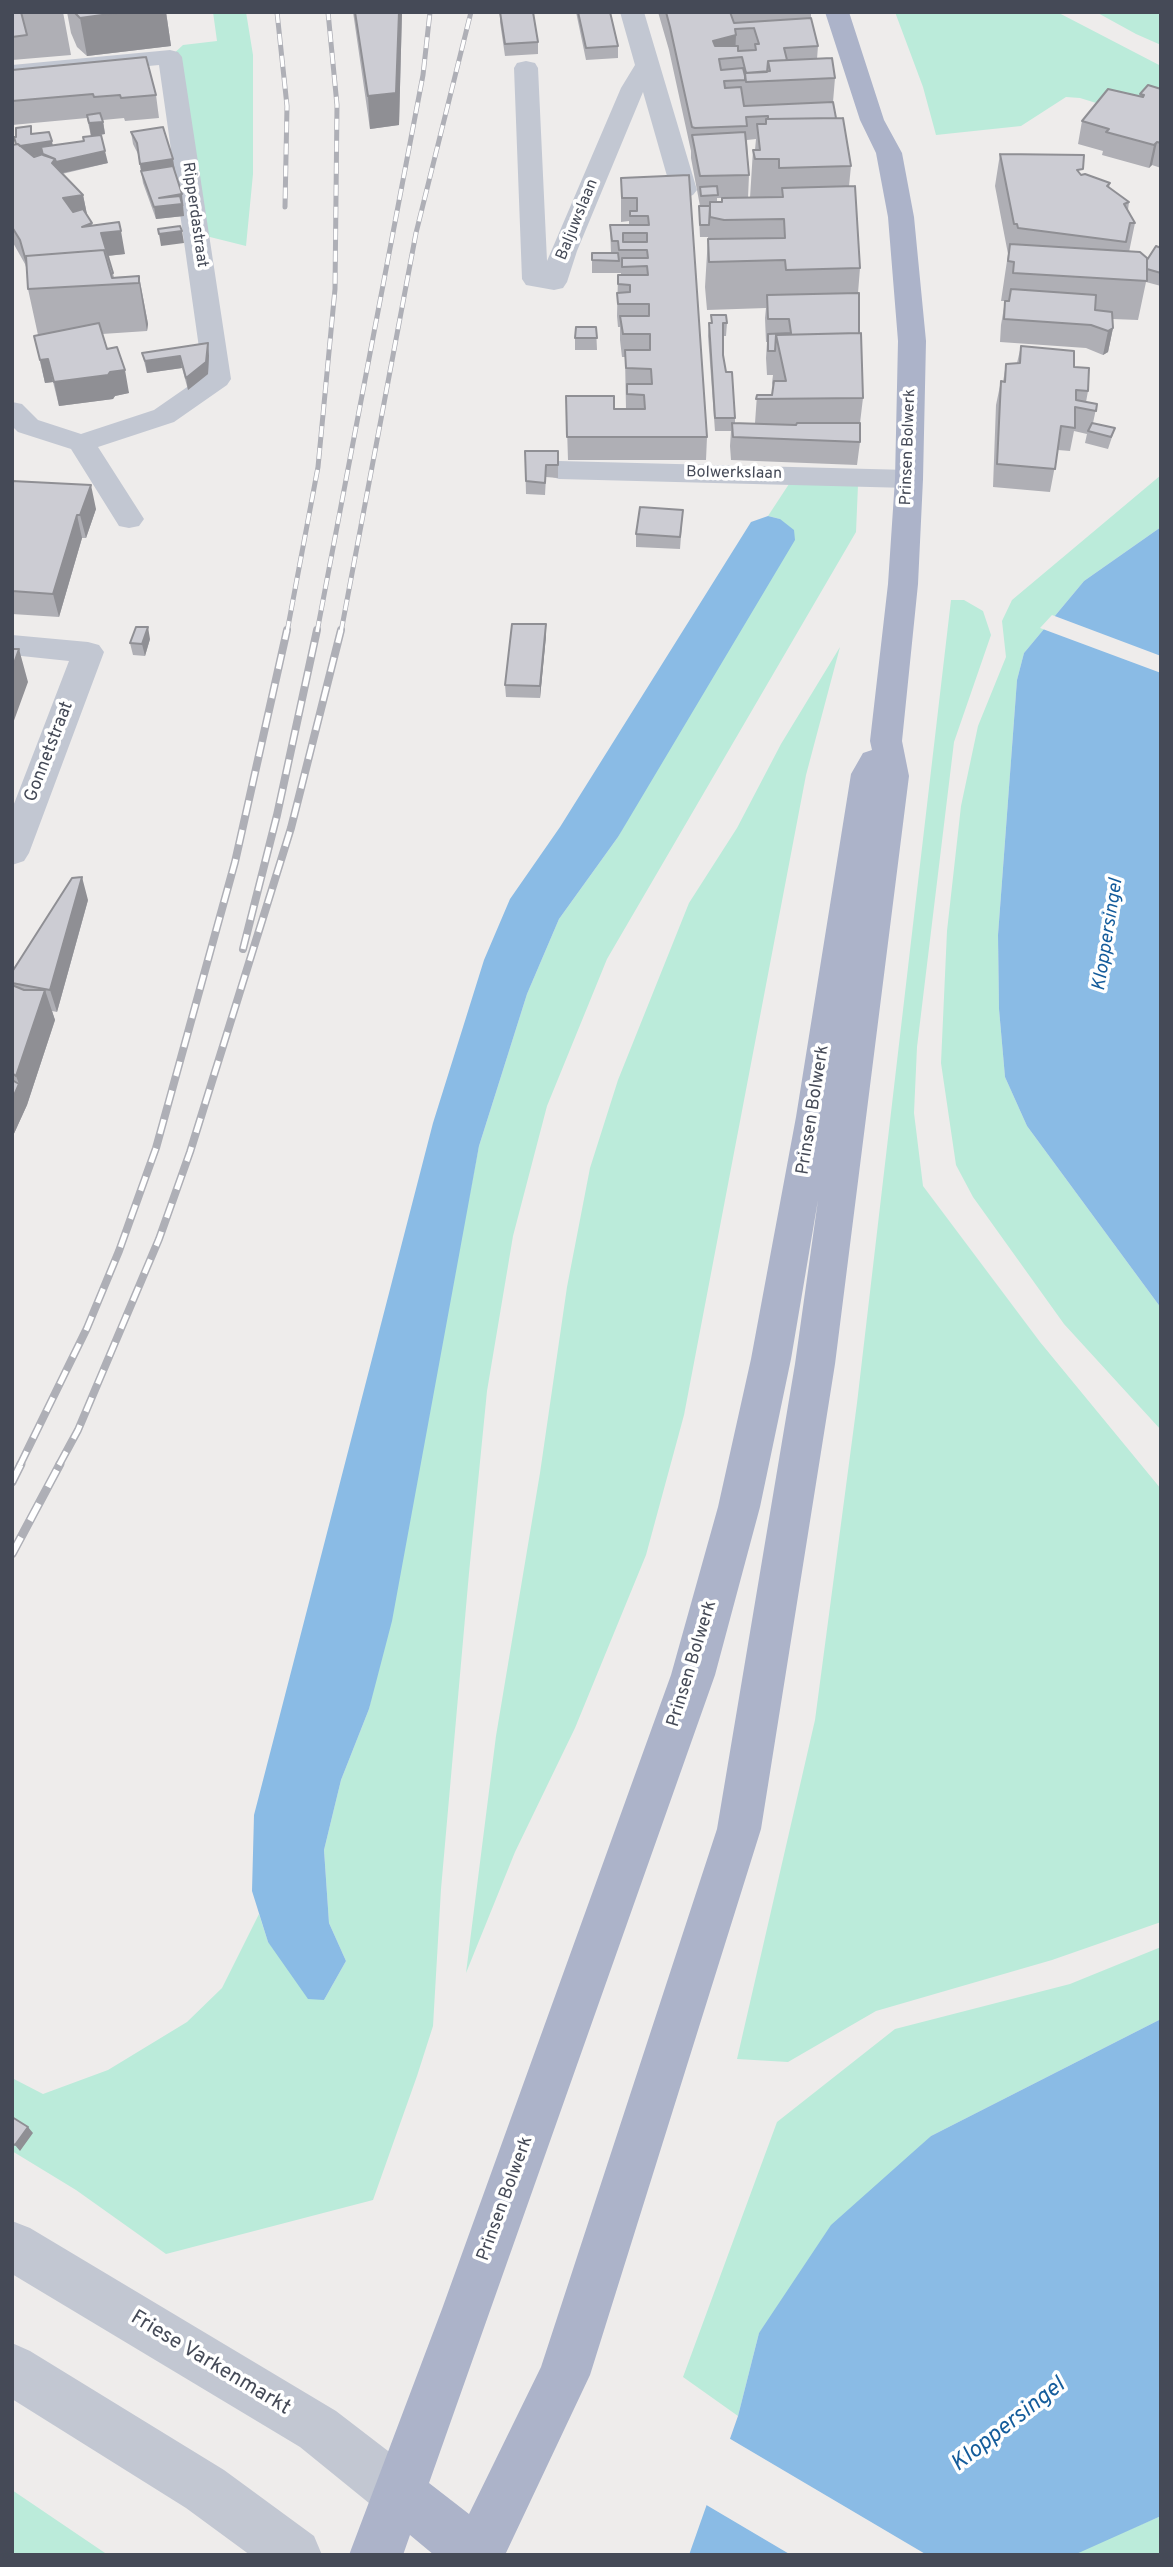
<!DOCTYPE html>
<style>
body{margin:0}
#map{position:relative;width:1173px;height:2567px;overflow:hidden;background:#eeeceb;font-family:Overpass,sans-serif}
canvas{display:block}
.frame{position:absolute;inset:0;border:14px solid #454a57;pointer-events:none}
</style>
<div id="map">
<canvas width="1173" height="2567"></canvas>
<div class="frame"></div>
</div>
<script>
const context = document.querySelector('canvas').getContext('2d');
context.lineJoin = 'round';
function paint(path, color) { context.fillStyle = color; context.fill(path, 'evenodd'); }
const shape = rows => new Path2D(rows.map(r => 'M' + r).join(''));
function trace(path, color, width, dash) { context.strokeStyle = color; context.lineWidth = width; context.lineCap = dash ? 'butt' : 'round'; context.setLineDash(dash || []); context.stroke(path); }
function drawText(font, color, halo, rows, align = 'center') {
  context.font = font + ' Overpass,sans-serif'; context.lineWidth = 7; context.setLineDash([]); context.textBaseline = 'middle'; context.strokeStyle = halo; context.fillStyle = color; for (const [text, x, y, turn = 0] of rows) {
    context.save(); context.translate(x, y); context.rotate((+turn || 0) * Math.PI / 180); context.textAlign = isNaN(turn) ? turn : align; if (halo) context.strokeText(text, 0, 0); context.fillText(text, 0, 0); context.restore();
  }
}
paint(shape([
 [213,12,246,12,253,55,253,174,246,246,198,234,170,57,183,45,217,41],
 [895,12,1057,12,1161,66,1161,123,1080,98,1066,97,1021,126,936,135,923,87],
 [1096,12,1161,12,1161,45,1136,34],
 [1161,475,1161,527,1084,581,1024,653,1017,680,998,935,999,1009,1005,1077,1027,1126,1161,1308,1161,1430,1064,1324,973,1197,956,1165,941,1063,947,931,961,806,978,726,1006,657,1002,621,1012,600],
 [789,484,858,485,856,532,607,959,547,1106,513,1236,487,1391,469,1573,441,1889,433,2026,417,2076,373,2200,166,2254,76,2190,12,2151,12,2078,43,2094,108,2070,187,2022,222,1988,259,1914,268,1942,324,2000,346,1961,329,1923,324,1850,341,1780,369,1709,479,1146,527,994,559,919,618,837,780,519,768,516],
 [951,600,964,600,983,611,991,635,954,742,917,1047,914,1113,923,1186,1040,1342,1161,1489,1161,1922,1052,1960,876,2011,788,2062,737,2059,815,1720,857,1403],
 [840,647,806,775,684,1415,646,1555,575,1728,515,1852,466,1973,496,1736,540,1473,567,1287,590,1168,618,1080,689,903,737,828,781,744],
 [1161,1947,1161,2019,931,2136,759,2333,738,2416,683,2377,777,2122,895,2029,1070,1984],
 [12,2490,108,2555,12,2555],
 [1161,2516,1161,2555,1078,2555,1077,2552]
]), '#bbebda');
paint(shape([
 [768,516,780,519,794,530,795,540,618,837,559,919,527,994,479,1146,392,1621,369,1709,341,1780,324,1850,329,1923,346,1961,324,2000,308,1999,268,1942,252,1891,254,1815,433,1123,484,960,510,899,560,827,751,522],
 [1161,527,1161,1308,1027,1126,1005,1077,999,1009,998,935,1017,680,1024,653,1084,581],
 [1161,2019,1161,2516,1074,2555,689,2555,738,2416,759,2333,831,2225,931,2136]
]), '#8abbe5');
paint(shape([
 [1052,615,1161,656,1161,673,1040,628],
 [727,2437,927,2555,791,2555,703,2503]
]), '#eeeceb');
paint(shape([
 [620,12,644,12,697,190,693,195,684,198,675,195,671,190,643,92,577,251,567,282,563,288,554,290,526,285,522,279,514,68,517,63,526,61,535,63,538,68,547,261,621,88,635,65,620,12],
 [170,50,178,52,182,57,231,379,227,385,174,422,98,447,144,519,139,526,129,528,119,526,71,449,18,432,12,426,12,402,22,404,38,420,81,434,154,410,203,376,159,65,12,79,12,65,170,50],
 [559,461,909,470,919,473,923,479,919,485,909,488,559,479,549,476,545,470,549,464,559,461],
 [12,635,88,642,99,645,104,652,29,853,24,861,12,865,12,809,69,661,12,655,12,635],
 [12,2221,30,2228,336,2411,418,2474,425,2493,418,2512,399,2519,380,2512,300,2447,12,2274,12,2221],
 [12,2343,30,2351,224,2470,314,2536,322,2555,250,2555,186,2508,12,2399,12,2343]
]), '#c2c7d2');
paint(shape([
 [825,12,849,12,884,120,902,153,914,217,926,341,923,479,918,584,902,741,909,776,835,1364,761,1829,590,2375,505,2555,434,2555,410,2535,403,2555,349,2555,442,2309,671,1675,718,1507,751,1359,796,1117,851,774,863,753,872,750,870,741,888,584,895,479,898,341,888,217,876,153,860,120,825,12],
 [818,1200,795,1364,717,1829,541,2367,469,2514,429,2483,715,1675,760,1507,791,1359,818,1200]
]), '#acb3c9');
const railFar2 = shape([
 [277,12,287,106,285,207],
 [287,632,318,467,335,289,337,105,328,12],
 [317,632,423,75,430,12],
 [341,632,416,233,471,12]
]);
const railFar1 = shape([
 [243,949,277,815,317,630],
 [20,1465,87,1328,119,1251,156,1148,235,862,287,630],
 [59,1465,78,1430,159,1239,190,1152,291,828,341,630]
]);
const rail = shape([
 [12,1482,21,1464],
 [12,1554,60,1464]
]);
trace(railFar2, '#aeafb6', 5);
trace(railFar1, '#aeafb6', 8);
trace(rail, '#aeafb6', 9);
trace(railFar2, '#fff', 3.5, [11]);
trace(railFar1, '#fff', 5, [15]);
trace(rail, '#fff', 6, [19]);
paint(shape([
 [12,12,63,12,71,55,12,60],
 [67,12,166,12,171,46,87,56,77,47,71,33],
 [353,12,402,12,399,125,370,129],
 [500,12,538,42,538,54,505,56,500,22],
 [576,12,610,12,618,46,618,58,586,60],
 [658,12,811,12,811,18,818,46,817,59,835,78,833,102,836,118,851,166,849,186,860,268,858,293,863,398,860,423,860,442,857,465,731,460,730,446,731,431,715,431,708,336,709,323,711,323,711,315,727,323,726,336,723,336,723,355,735,418,735,423,755,423,757,395,772,395,773,388,772,383,773,375,767,375,766,358,767,342,766,342,765,318,766,308,707,310,705,287,708,237,700,237,699,218,700,206,691,158,691,151,669,50],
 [756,139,755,150,753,150,750,198,748,198,749,175,747,140],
 [717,198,722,198,721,202,717,202],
 [12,70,156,95,159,118,125,121,124,118,103,120,105,134,91,136,87,118,12,125],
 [1161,89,1161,168,1152,165,1149,168,1102,155,1103,151,1078,144,1082,121,1140,96,1140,94],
 [31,126,32,134,53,145,108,163,62,174,83,195,87,215,93,226,125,254,108,256,114,277,139,276,148,324,147,331,102,334,107,349,129,393,115,396,113,399,59,406,53,382,45,383,34,336,38,335,28,289,27,270,25,264,12,241,12,145,15,144,14,137,16,137],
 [131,132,175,171,184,206,182,206,184,216,156,219,143,183,138,154,133,144],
 [1000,154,1110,183,1109,188,1129,202,1128,210,1135,223,1129,252,1147,260,1161,248,1161,286,1146,282,1138,320,1113,319,1113,328,1108,352,1103,355,1086,348,1000,342,1001,325,1005,301,1006,301,1001,301,1008,254,995,186],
 [689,175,707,437,706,460,568,460,566,396,614,409,626,409,625,357,622,357,620,340,620,327,618,327,617,316,618,275,621,275,621,273,619,273,619,270,619,273,592,273,592,260,611,253,610,225,629,225,629,221,621,222,621,178],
 [596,327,597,350,575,350,575,338],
 [208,343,209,356,208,374,188,390,182,368,147,373,142,353],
 [1021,346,1074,367,1088,391,1086,402,1097,404,1093,423,1115,428,1108,449,1085,443,1087,434,1074,431,1070,451,1058,450,1050,492,993,487,996,405,1001,381,1003,382,1006,364,1017,363],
 [525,451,558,451,558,478,546,477,545,495,526,494],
 [12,480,13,481,96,509,86,538,82,538,59,617,12,614],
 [683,510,680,549,636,547,636,534],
 [546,636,540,698,506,697,505,685],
 [150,639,145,656,133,655,130,643],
 [88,900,57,1012,52,1011,55,1020,27,1105,12,1138,12,972]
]), '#afafb5');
paint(shape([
 [124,12,166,12,171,46,87,56,80,18],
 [399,12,402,12,399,125,370,129,368,96],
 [736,35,735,58,719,59,713,41],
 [103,122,105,134,91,136,89,123],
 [31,126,33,139,52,141,54,153,20,158,17,146,31,134],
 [1157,142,1152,165,1149,168,1154,145],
 [105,151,108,163,58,174,45,165,55,159],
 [173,159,175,171,141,171,142,176,140,164],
 [182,194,184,216,156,219,154,207,159,198],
 [83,195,88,219,68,221,63,198],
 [121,231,125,254,106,256,101,233],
 [182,231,184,243,161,246,159,234],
 [139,276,148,324,147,331,139,283],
 [1113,328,1108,352,1103,355,1108,331],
 [208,343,209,356,208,374,188,390,186,378],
 [180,356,182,368,147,373,145,361],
 [48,359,53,382,45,383,40,360],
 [125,370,129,393,115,396,113,399,59,406,54,382],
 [91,485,96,509,86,538,80,515],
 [77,515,82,538,59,617,53,594],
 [546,624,546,636,540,698,540,686],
 [148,627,150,639,145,656,142,644],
 [19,649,28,682,12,726,12,669],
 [82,877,88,900,57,1012,50,990],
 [45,990,55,1020,27,1105,16,1076],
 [19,1084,27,1105,12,1138,12,1100],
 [28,2127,33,2133,20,2151,15,2145]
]), '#8f8f94');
const building = shape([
 [12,12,21,12,27,35,12,37,12,12],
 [74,12,124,12,80,18,74,12],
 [355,12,399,12,396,93,368,96,355,12],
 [500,12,533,12,538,42,505,44,500,12],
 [578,12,610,12,618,46,586,48,578,12],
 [666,12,730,12,734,23,811,18,818,46,784,48,787,60,768,61,767,72,746,73,742,57,719,59,721,70,743,68,745,76,745,80,724,81,725,88,741,87,744,106,833,102,836,118,768,119,768,116,746,117,747,126,695,128,692,127,670,27,666,12],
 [754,28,759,44,755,44,756,50,738,51,738,46,715,46,713,41,736,35,735,29,754,28],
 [146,57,156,95,121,98,120,95,94,97,93,94,12,101,12,70,146,57],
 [832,58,835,78,746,82,745,73,770,71,768,61,832,58],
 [1148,85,1161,89,1161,143,1157,142,1154,145,1106,132,1109,129,1082,121,1108,89,1143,97,1144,95,1140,94,1148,85],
 [100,113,103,122,89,123,87,115,100,113],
 [843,118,851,166,779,168,779,159,755,159,753,150,760,150,757,124,766,124,766,119,843,118],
 [31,126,31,134,49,132,52,141,20,146,18,144,16,144,14,137,16,137,16,128,31,126],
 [163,127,173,159,140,164,137,143,131,132,163,127],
 [745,132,749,175,700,176,692,135,745,132],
 [101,135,105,151,56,162,55,159,43,155,41,147,84,141,83,137,101,135],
 [18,144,34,157,43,154,55,159,52,163,83,195,63,198,73,212,83,209,92,223,82,227,119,222,121,231,101,233,113,273,111,274,104,250,26,256,26,261,20,240,12,227,12,145,18,144],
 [1000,154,1084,155,1083,169,1077,170,1081,175,1085,174,1110,183,1107,186,1129,202,1124,204,1135,223,1130,223,1126,242,1018,228,1017,224,1014,224,1000,154],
 [173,166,182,194,159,198,180,196,182,204,154,207,141,171,173,166],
 [689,175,707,437,567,437,566,396,614,396,614,409,645,409,644,395,627,394,627,384,652,384,651,369,626,368,625,350,650,350,650,334,623,334,620,316,649,316,649,304,618,304,617,293,630,292,630,285,618,284,618,275,648,275,647,266,622,267,622,258,648,258,647,250,619,250,618,241,612,241,610,225,649,225,648,216,630,216,630,211,637,211,637,198,622,198,621,178,689,175],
 [623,233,647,233,647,242,623,242,623,233],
 [717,186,718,195,701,196,700,187,717,186],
 [855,186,860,268,786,270,785,260,709,262,708,239,785,238,784,219,724,220,710,217,710,202,722,202,722,198,783,197,782,188,855,186],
 [699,206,710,206,709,225,700,225,699,206],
 [180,226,182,231,159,234,158,229,180,226],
 [1010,244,1140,252,1147,258,1147,281,1013,273,1014,262,1008,261,1010,244],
 [1156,246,1161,248,1161,273,1147,269,1147,260,1156,246],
 [104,250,112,278,139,276,139,283,28,289,26,256,104,250],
 [592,253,618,253,619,261,592,260,592,253],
 [1011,289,1096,295,1095,310,1112,312,1113,328,1108,331,1091,325,1004,319,1005,301,1009,301,1011,289],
 [859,293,859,333,776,335,775,351,768,351,768,334,791,333,789,319,768,319,767,295,859,293],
 [711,315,726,315,727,323,723,323,723,355,726,372,732,372,735,418,715,418,709,323,712,323,711,315],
 [99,323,107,349,117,347,125,370,110,372,108,375,54,382,48,359,40,360,34,336,99,323],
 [576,327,596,327,597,338,575,338,576,327],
 [861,333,863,398,756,399,757,395,772,395,774,381,786,381,776,335,861,333],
 [208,343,206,362,186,378,180,356,145,361,142,353,208,343],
 [1021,346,1074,351,1074,367,1089,368,1088,391,1076,390,1076,400,1097,404,1096,411,1075,407,1075,428,1061,426,1055,469,997,464,1001,381,1005,382,1006,364,1020,363,1021,346],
 [732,423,796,425,797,423,860,423,860,442,733,437,732,423],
 [1092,423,1115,428,1111,437,1088,431,1092,423],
 [525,451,558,451,558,465,546,465,545,483,526,481,525,451],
 [12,481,91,485,80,515,77,515,53,594,12,591,12,481],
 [640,507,683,510,680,537,636,534,640,507],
 [512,624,546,624,540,686,505,685,512,624],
 [136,627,148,627,142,644,130,643,136,627],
 [12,649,19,649,12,669,12,649],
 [82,877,50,990,12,983,12,972,72,878,82,877],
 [12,985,24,990,45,990,16,1076,12,1073,12,985],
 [12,1080,19,1084,12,1100,12,1080],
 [12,2117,28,2127,15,2145,12,2143,12,2117]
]);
paint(building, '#ccccd3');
trace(building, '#8f8f94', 2);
drawText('16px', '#454a57', '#fff', [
 ["Ripperdastraat",194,215,82],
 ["Baljuwslaan",578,220,-68],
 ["Prinsen Bolwerk",909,447,-88],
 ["Bolwerkslaan",734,474,1]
]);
drawText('18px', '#454a57', '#fff', [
 ["Gonnetstraat",50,752,-69],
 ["Prinsen Bolwerk",814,1110,-81],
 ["Prinsen Bolwerk",693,1664,-73],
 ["Prinsen Bolwerk",506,2199,-70]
]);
drawText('italic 19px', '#145c9b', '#fff', [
 ["Kloppersingel",1109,935,-81]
]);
drawText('21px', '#454a57', '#fff', [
 ["Friese Varkenmarkt",210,2364,31]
]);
drawText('italic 23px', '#145c9b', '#fff', [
 ["Kloppersingel",1009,2426,-38]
]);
</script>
